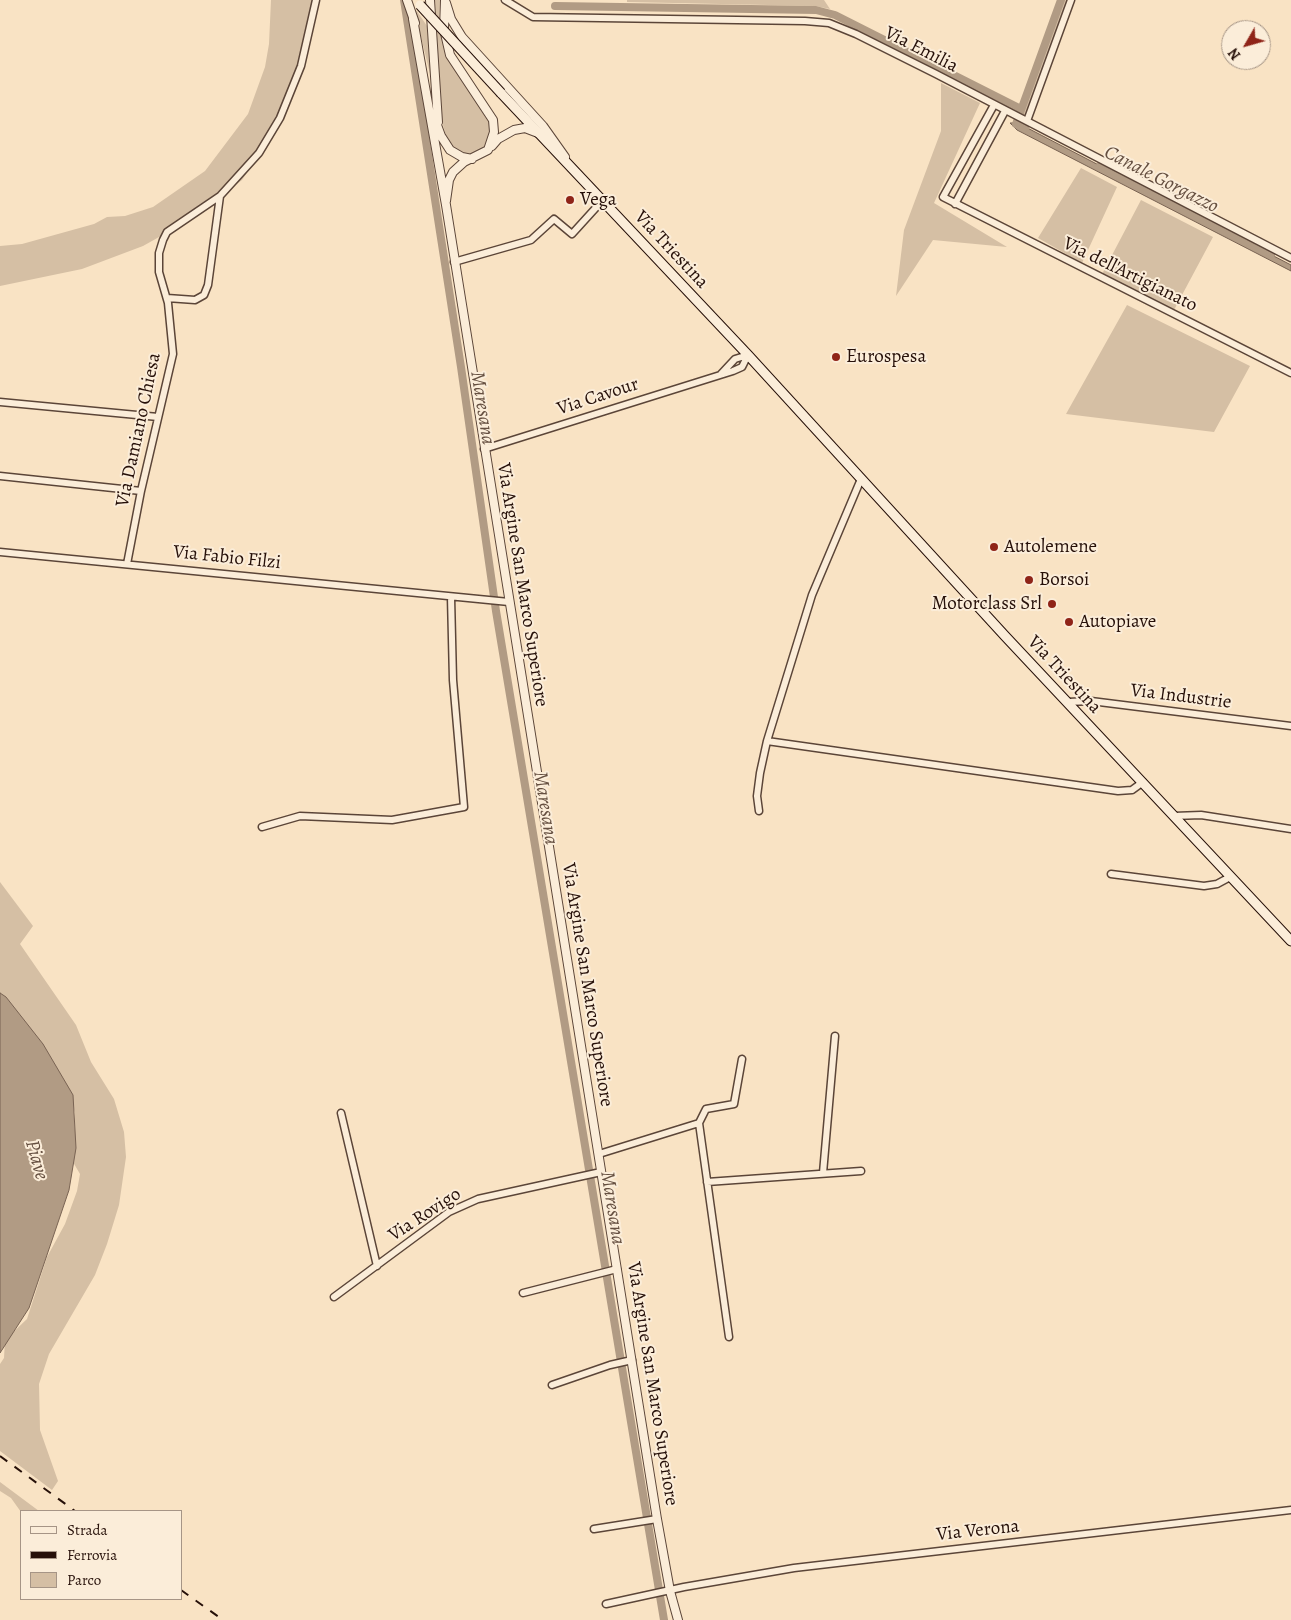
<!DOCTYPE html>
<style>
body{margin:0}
#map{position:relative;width:1291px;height:1620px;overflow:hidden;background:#f9e3c4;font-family:Alegreya,serif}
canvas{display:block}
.legend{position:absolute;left:20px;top:1510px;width:162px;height:90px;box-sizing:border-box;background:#fbedd9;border:1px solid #a69586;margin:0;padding:6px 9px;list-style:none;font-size:15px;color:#261009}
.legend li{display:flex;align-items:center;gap:10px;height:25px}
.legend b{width:25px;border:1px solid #a69586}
.north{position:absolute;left:1221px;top:20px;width:50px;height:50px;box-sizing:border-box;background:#fbedd9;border:1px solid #a69586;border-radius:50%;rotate:232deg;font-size:14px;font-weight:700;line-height:20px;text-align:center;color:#261009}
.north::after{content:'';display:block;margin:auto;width:18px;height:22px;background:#8f2418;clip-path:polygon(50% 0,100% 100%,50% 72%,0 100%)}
</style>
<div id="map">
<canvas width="1291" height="1620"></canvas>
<ul class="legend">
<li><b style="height:6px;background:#fbedd9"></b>Strada</li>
<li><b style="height:6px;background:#261009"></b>Ferrovia</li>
<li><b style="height:14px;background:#d5bfa4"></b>Parco</li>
</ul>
<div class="north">N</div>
</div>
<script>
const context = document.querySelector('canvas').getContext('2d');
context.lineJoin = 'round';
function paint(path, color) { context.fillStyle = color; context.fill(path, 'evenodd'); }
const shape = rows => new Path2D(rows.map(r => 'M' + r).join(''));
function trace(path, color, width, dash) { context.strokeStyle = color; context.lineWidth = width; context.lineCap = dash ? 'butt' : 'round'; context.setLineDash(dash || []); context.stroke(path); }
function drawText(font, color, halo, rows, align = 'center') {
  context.font = font + ' Alegreya,serif'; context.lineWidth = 4; context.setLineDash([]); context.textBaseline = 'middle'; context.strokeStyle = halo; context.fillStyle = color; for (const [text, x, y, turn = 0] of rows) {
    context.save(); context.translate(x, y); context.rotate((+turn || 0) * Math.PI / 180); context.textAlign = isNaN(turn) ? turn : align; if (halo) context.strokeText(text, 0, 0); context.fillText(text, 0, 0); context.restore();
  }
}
paint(shape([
 [271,0,318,0,318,6,302,70,278,128,242,180,193,218,143,246,82,269,0,286,0,246,22,244,94,224,107,217,125,216,153,207,205,171,248,114,265,67,269,44],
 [435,0,440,0,439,16,445,51,454,69,490,122,492,128,485,147,478,152,465,155,456,150,446,136,441,118],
 [627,0,824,0,830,9,815,6,627,2],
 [1063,0,1068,0,1023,119,1021,118],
 [417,11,427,26,431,78,415,12],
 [941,83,980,103,934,203,1007,247,933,240,896,296,904,230,941,131],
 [1081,168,1117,187,1082,263,1038,238],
 [1141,200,1213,237,1174,310,1101,276],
 [1127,305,1250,366,1214,432,1066,414],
 [0,882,33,926,20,944,76,1025,91,1062,114,1099,124,1132,126,1157,119,1205,107,1244,95,1275,49,1354,39,1384,40,1430,58,1481,52,1490,0,1451,0,1364,4,1358,5,1340,27,1319,47,1257,65,1224,77,1191,80,1174,73,1162,71,1147,75,1130,75,1113,69,1093,0,1001],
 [0,1482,39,1511,21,1512,11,1498,0,1491]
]), '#d5bfa4');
const water = shape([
 [1014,121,1291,265,1291,271,1017,130,1010,123,1013,123,1014,121],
 [0,993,6,997,43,1044,73,1095,76,1148,69,1190,29,1308,0,1353,0,993]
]);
paint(water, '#b19b84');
trace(water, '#796353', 1);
trace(shape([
 [404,0,461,367,496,611,664,1620],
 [555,6,816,10,835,15,1021,109],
 [1025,128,1016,124,1061,0],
 [1100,166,1271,255]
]), '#b19b84', 8);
const minor = shape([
 [505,0,533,17,805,21,829,23,856,34,936,74,1291,258],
 [994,105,943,197,1291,373],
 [1027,121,1071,0],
 [955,204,1005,111],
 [454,262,531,240,554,219,572,234,602,201],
 [167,298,195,300,204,295,208,285,220,196],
 [721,374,735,359,748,355],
 [0,402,158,417],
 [484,449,733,371,742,367,748,355],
 [0,476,141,491],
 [861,479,812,595,767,741,1118,791,1132,790,1143,782],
 [0,552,509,602],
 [127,564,141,491,173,354,168,303,159,272,159,253,163,240,167,232,220,196,259,153,280,118,301,66,316,0],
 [1068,702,1091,701,1291,726],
 [759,811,757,796,760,773,767,741],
 [1174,816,1201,815,1291,829],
 [262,827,300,816,392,820,464,807,453,680,451,597],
 [1111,874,1204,886,1217,884,1230,877],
 [341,1113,377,1266],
 [699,1123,706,1109,734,1104,742,1059],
 [599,1154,699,1123,729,1337],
 [823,1173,835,1036],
 [707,1182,861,1171],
 [523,1293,617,1269],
 [334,1297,449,1212,478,1199,601,1172],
 [552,1385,610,1365,632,1360],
 [594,1529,657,1519],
 [606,1604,684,1587,794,1568,1291,1510]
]);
const tertiary = shape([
 [407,0,415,23],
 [430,0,438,122],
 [445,0,444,29,450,55,493,120,494,132,488,150,464,162,453,172,449,180,446,201],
 [446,3,451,19,462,37,543,126,565,157],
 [413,19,446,205,657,1519,670,1591,678,1620],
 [434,117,441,136,450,150,462,157,472,159],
 [492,146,498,139,514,130,525,128,538,133]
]);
const secondary = shape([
 [501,93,748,355,1005,636,1291,941]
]);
trace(minor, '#5b4538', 9);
trace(tertiary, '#5b4538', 10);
trace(secondary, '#261009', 11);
trace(minor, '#fbedd9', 6);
trace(tertiary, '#fbedd9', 8);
trace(secondary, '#fbedd9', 9);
trace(shape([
 [0,1456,75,1511],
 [181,1590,223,1620]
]), '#261009', 2, [9, 9]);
const secondaryBridge = shape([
 [420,5,501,93]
]);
trace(secondaryBridge, '#261009', 11, []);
trace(secondaryBridge, '#fbedd9', 9);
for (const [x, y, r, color] of [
 [570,200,5,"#8f2418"],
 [836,357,5,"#8f2418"],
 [994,547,5,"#8f2418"],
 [1029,580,5,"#8f2418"],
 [1052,604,5,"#8f2418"],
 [1069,622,5,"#8f2418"]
]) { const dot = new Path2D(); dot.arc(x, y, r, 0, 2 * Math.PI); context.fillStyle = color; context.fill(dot); trace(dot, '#fbedd9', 2); }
drawText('19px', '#261009', '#fbedd9', [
 ["Via Emilia",921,50,27],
 ["Via Triestina",671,250,47],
 ["Via dell'Artigianato",1130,275,26],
 ["Via Cavour",598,397,-18],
 ["Via Damiano Chiesa",139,430,-78],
 ["Via Fabio Filzi",227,558,6],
 ["Via Argine San Marco Superiore",522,585,81],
 ["Via Triestina",1064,675,47],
 ["Via Industrie",1181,697,7],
 ["Via Argine San Marco Superiore",587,985,81],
 ["Via Rovigo",425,1215,-33],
 ["Via Argine San Marco Superiore",652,1384,81],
 ["Via Verona",978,1531,-6]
]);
drawText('19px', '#261009', '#fbedd9', [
 ["Vega",580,200],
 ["Eurospesa",846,357],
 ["Autolemene",1004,547],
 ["Borsoi",1039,580],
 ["Motorclass Srl",1042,604,"right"],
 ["Autopiave",1079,622]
], 'left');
drawText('italic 20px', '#654f40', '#fbedd9', [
 ["Canale Gorgazzo",1161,180,27],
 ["Maresana",482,408,81],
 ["Maresana",545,808,81],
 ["Piave",36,1160,74],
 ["Maresana",612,1208,81]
]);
</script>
